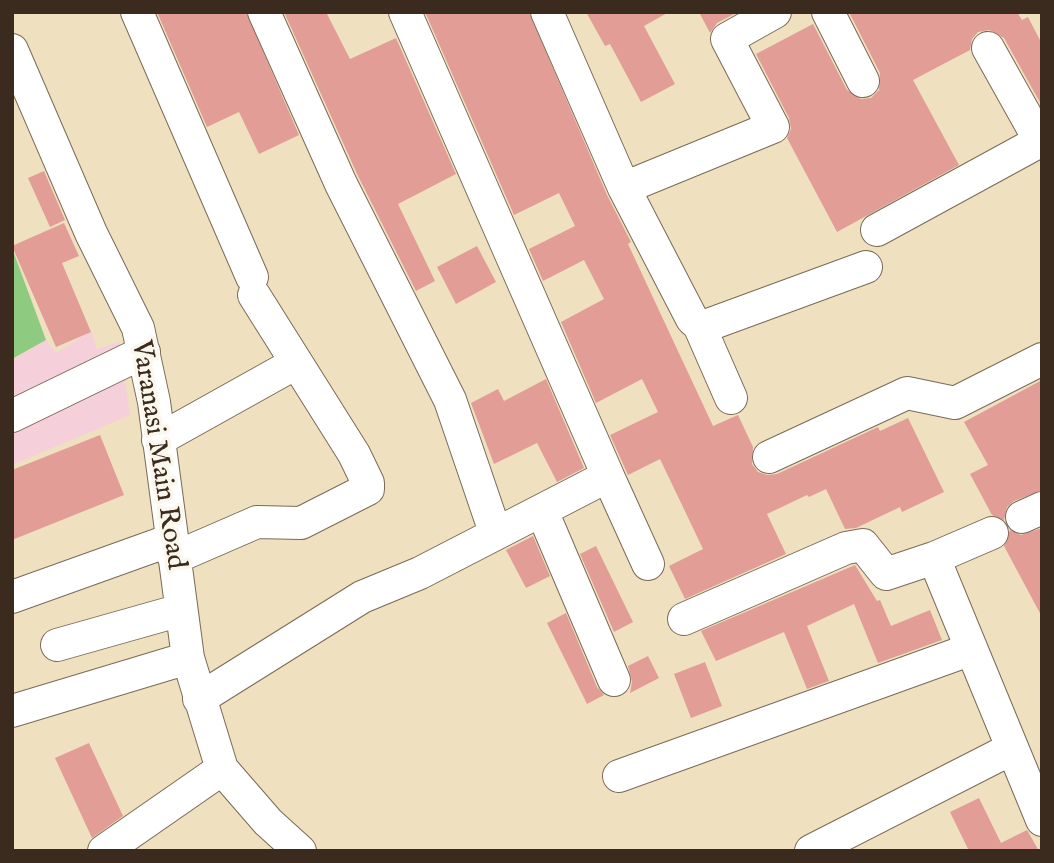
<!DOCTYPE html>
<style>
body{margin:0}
#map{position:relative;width:1054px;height:863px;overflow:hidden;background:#efe0c0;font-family:"IM FELL English",serif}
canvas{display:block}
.frame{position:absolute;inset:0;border:14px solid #3b2a1e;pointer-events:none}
</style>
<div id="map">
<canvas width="1054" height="863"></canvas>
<div class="frame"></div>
</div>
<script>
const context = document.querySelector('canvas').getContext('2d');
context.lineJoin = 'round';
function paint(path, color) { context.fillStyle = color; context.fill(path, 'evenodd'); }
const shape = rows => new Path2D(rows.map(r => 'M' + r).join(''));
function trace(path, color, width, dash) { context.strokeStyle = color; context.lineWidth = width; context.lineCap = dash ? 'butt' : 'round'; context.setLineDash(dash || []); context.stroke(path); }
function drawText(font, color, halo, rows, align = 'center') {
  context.font = font + ' "IM FELL English",serif'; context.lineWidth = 7; context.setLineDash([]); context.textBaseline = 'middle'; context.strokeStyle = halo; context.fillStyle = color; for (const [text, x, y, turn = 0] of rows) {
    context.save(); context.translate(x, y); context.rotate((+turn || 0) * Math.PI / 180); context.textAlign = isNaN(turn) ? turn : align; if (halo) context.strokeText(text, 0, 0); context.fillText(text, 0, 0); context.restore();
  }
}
paint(shape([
 [91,331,97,349,119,342,130,415,12,465,12,360,46,340,56,353]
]), '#f5cfda');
paint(shape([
 [12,248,46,340,12,359]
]), '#8ecb81');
paint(shape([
 [157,12,246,12,299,135,259,154,239,112,207,127],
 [284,12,326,12,350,59,396,38,456,174,398,204,435,281,416,291,358,176],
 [425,12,529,12,607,195,631,242,628,244,713,426,738,415,753,447,752,464,758,472,767,475,777,474,878,427,880,431,908,418,944,492,902,512,900,507,856,528,845,529,826,489,809,497,807,495,767,514,786,554,685,599,669,566,703,549,660,459,628,475,610,435,658,412,642,379,596,403,561,322,604,299,584,260,543,281,529,249,575,226,559,193,514,215],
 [586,12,669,12,644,26,675,84,641,102,610,44,605,46],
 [699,12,733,12,734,14,717,23,710,33],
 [849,12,1017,12,1022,20,1028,17,1042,44,1042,106,1004,38,989,30,978,32,972,39,970,50,913,80,959,165,837,232,787,138,791,129,789,118,756,54,813,24,847,90,861,99,871,98,879,90,880,73],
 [44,171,65,220,50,227,28,178],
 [64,223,79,256,62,263,91,332,56,347,12,246],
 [477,246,496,282,456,304,437,267],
 [546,379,584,468,557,482,537,443,494,464,471,403,498,389,504,401],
 [1042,380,1042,490,1014,501,1007,507,1004,520,992,515,970,474,988,465,964,422],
 [100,435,124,495,12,540,12,470],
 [1042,528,1042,617,1004,546,1010,530,1021,535],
 [533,536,550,576,526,588,506,550],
 [596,546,633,622,614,632,580,554],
 [855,565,877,601,880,600,891,626,930,610,942,640,878,663,854,604,807,626,829,681,807,689,784,632,716,661,701,631],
 [566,613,597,687,604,695,587,704,547,623],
 [648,656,659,678,630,693,632,682,628,666],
 [705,662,722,706,691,718,674,674],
 [89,743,123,816,92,838,55,758],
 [979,798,1001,843,1027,830,1039,851,969,851,950,812]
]), '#e29d96');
const minor = shape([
 [137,12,252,277],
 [264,12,341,184,450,400,495,532],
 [547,12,624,188,692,319,699,325,708,325,866,267],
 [828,12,863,81],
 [988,48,1040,141],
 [12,50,91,233,138,328,154,402,188,658,222,769,268,822,300,851],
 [624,188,773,127,727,39,775,12],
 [877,230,1042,140],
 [699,325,731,398],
 [12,416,144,352],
 [158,440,296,363],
 [769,457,907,393,955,403,1042,359],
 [608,476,648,564],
 [542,511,614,680],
 [1022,517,1042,508],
 [174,558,257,522,301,523,368,489,368,483,354,454,254,295],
 [934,558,1042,820],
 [12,597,171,540],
 [684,619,846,548,863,545,886,574,934,558,992,533],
 [57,645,181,610],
 [199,699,362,597,420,573,608,476,405,12],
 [12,711,188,658],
 [619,776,969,650],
 [104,851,222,769],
 [811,851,1011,749]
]);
trace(minor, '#7a6a57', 34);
trace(minor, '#fff', 32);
drawText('28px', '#3b2a1e', '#fbf7ec', [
 ["Varanasi Main Road",157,455,81]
]);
</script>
